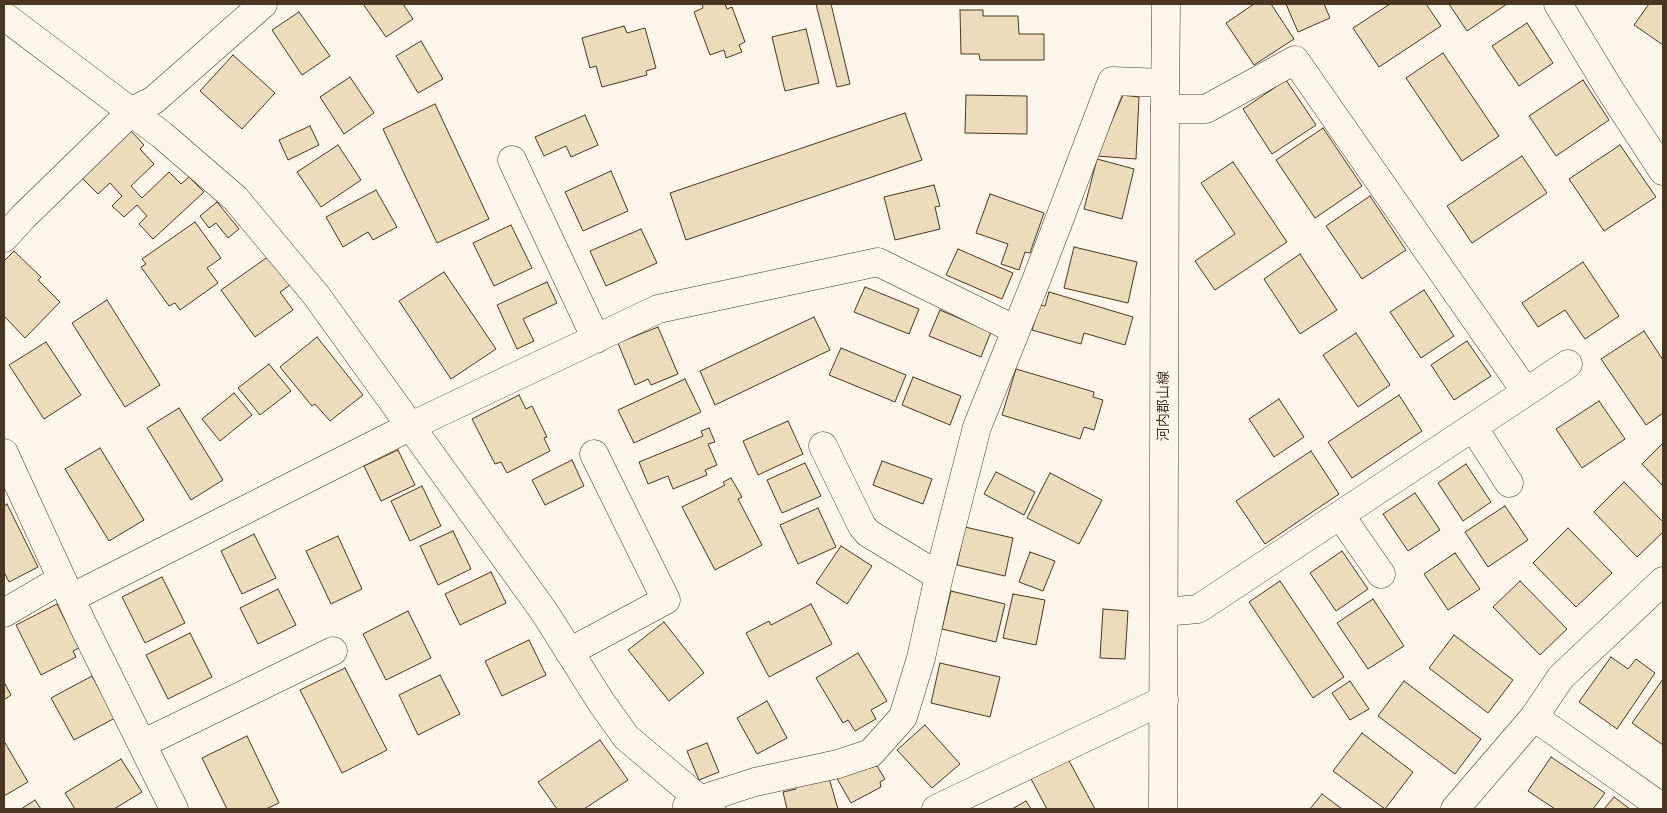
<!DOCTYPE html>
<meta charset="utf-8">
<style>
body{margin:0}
#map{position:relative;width:1667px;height:813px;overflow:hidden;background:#fbf6e9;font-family:Rubik,sans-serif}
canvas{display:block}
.frame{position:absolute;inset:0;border:5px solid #4a3520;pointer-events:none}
</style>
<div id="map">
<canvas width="1667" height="813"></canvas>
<div class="frame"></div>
</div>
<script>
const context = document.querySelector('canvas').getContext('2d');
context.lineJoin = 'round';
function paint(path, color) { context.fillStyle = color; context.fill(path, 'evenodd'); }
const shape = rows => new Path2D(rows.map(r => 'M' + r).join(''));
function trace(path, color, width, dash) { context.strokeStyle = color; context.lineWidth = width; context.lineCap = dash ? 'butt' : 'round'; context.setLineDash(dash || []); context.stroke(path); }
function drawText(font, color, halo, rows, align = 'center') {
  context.font = font + ' Rubik,"Noto Sans JP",sans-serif'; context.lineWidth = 4; context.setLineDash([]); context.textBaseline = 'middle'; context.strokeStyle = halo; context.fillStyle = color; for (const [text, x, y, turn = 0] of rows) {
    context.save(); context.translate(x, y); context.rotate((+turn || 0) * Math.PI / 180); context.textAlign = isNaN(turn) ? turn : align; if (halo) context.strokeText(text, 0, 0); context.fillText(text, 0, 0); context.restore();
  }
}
const building = shape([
 [363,4,403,4,413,19,386,37,363,4],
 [702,4,725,4,727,9,732,7,745,42,739,45,742,52,726,58,724,50,710,55,694,12,703,8,702,4],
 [816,4,831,4,850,84,837,87,816,4],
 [1254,4,1271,4,1294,39,1254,65,1226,23,1254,4],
 [1286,4,1324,4,1330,18,1298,32,1286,4],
 [1390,4,1426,4,1441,26,1379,67,1353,28,1390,4],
 [1449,4,1507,4,1467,31,1449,4],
 [1649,4,1663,4,1663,45,1634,25,1649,4],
 [960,10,983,10,983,16,1018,16,1019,34,1044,34,1044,60,980,60,979,54,961,54,960,10],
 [299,12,330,56,302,75,272,30,299,12],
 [1527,23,1553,63,1519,86,1492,46,1527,23],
 [624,26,627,33,645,28,656,68,646,71,647,75,602,87,596,66,590,68,582,38,624,26],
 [806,29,819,83,785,91,772,37,806,29],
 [421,41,443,79,418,93,396,56,421,41],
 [1443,53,1499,136,1462,161,1406,78,1443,53],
 [233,55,275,93,242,129,200,91,233,55],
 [350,77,374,113,344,134,320,97,350,77],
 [1286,80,1316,125,1272,154,1243,109,1286,80],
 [1583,80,1609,120,1556,156,1529,116,1583,80],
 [966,95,1027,96,1027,134,965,133,966,95],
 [1123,95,1139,97,1136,159,1097,156,1123,95],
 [435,104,489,219,437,243,383,129,435,104],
 [905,113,922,160,686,240,670,193,905,113],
 [585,115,598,145,571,157,566,146,544,156,535,137,585,115],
 [310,126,319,145,288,160,279,140,310,126],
 [1323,128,1362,186,1315,218,1276,160,1323,128],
 [131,131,144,145,140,149,154,164,131,186,142,198,169,172,181,184,189,177,204,192,153,239,139,224,147,216,137,205,124,217,112,206,122,196,110,183,98,194,81,177,131,131],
 [338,145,361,180,321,207,297,172,338,145],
 [1620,145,1656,197,1604,231,1569,179,1620,145],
 [1522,156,1547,193,1472,243,1447,206,1522,156],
 [1097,159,1134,169,1122,219,1084,209,1097,159],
 [1233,162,1287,242,1215,290,1195,261,1235,234,1201,183,1233,162],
 [611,171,628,211,583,231,565,192,611,171],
 [934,185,940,206,935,207,940,229,895,240,884,197,934,185],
 [376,190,397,227,373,240,368,232,343,247,326,217,376,190],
 [990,194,1044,213,1030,253,1025,252,1019,270,1001,264,1008,244,976,233,990,194],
 [1370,196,1406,250,1362,279,1326,226,1370,196],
 [217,202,239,229,228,238,216,223,209,228,200,216,217,202],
 [195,222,221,258,207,268,218,283,180,310,175,303,169,306,141,267,146,264,142,259,195,222],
 [511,225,532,268,494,286,473,243,511,225],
 [641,229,657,263,606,286,590,251,641,229],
 [1074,247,1137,262,1128,303,1064,288,1074,247],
 [958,249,1013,273,1002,299,946,275,958,249],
 [14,251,41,277,38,280,60,302,25,338,4,316,4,261,14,251],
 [1300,254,1337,310,1300,334,1264,279,1300,254],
 [269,256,290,285,280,292,293,310,255,337,221,290,269,256],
 [1583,262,1619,316,1585,339,1565,310,1538,327,1522,303,1583,262],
 [444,272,496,349,451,379,399,301,444,272],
 [547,282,557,303,523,319,534,341,517,349,497,305,547,282],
 [865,287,919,309,909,334,854,312,865,287],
 [1424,290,1454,336,1421,358,1390,312,1424,290],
 [1049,292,1133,317,1125,345,1084,333,1081,344,1032,330,1040,305,1045,306,1049,292],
 [107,300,160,385,125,407,72,323,107,300],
 [940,310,991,332,981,357,929,336,940,310],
 [814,317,830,350,715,405,700,371,814,317],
 [658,327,678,374,651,385,648,379,635,385,618,343,658,327],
 [1644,331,1663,360,1663,413,1646,425,1601,359,1644,331],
 [1356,333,1390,385,1358,407,1323,355,1356,333],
 [317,337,363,395,330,421,315,404,312,406,280,367,317,337],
 [1467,341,1491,376,1454,400,1431,365,1467,341],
 [46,342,81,395,44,419,9,365,46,342],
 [841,348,906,375,895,402,829,375,841,348],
 [269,364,291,391,260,415,238,388,269,364],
 [1016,369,1094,392,1093,397,1103,400,1094,430,1084,427,1080,439,1002,415,1016,369],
 [913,377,961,396,950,425,902,405,913,377],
 [685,379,701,412,634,443,618,410,685,379],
 [234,393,252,415,220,441,202,419,234,393],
 [519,395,526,409,532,406,547,437,544,438,550,451,507,473,501,462,495,464,472,419,519,395],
 [1399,395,1422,431,1352,478,1328,442,1399,395],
 [1279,399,1304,437,1274,457,1249,419,1279,399],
 [1599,401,1625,439,1582,468,1556,429,1599,401],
 [179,408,223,480,191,500,147,428,179,408],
 [788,421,803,454,758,475,743,441,788,421],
 [709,428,715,442,708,444,717,465,705,470,707,475,673,489,668,476,648,484,639,462,703,436,701,431,709,428],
 [1663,443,1663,486,1642,464,1663,443],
 [100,448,144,520,109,541,65,469,100,448],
 [398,450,415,485,381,501,364,466,398,450],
 [1311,451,1339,494,1265,544,1236,501,1311,451],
 [572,460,584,486,545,505,532,480,572,460],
 [882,461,932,479,923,504,873,485,882,461],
 [805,463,821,496,782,513,767,480,805,463],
 [1466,464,1491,502,1463,521,1438,483,1466,464],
 [996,472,1035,492,1024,515,984,494,996,472],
 [1050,473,1102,500,1079,544,1027,518,1050,473],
 [731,478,742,497,738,499,762,545,715,570,682,507,725,485,723,482,731,478],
 [1624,482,1663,522,1663,532,1637,557,1594,512,1624,482],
 [422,486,441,526,410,541,391,501,422,486],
 [1415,493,1440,530,1408,551,1383,514,1415,493],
 [7,504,38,567,9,582,4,572,4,506,7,504],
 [1505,506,1528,540,1488,567,1465,532,1505,506],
 [818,508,836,547,798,564,780,525,818,508],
 [965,527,1013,538,1005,576,957,565,965,527],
 [1568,528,1612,573,1576,607,1533,563,1568,528],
 [453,531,471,569,438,585,420,546,453,531],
 [254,534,276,578,242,594,221,551,254,534],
 [338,536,362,589,331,604,306,551,338,536],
 [841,546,872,566,847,604,816,583,841,546],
 [1342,551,1368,589,1336,611,1310,573,1342,551],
 [1030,552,1055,561,1043,591,1019,582,1030,552],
 [1455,553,1480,589,1448,610,1424,574,1455,553],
 [491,572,506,603,460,625,445,594,491,572],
 [162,577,185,623,145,643,122,597,162,577],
 [1280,581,1344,677,1313,698,1249,602,1280,581],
 [1520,581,1567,629,1540,655,1493,607,1520,581],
 [278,589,296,625,258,644,240,608,278,589],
 [951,591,1005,604,996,642,942,629,951,591],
 [1013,594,1045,600,1036,645,1003,638,1013,594],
 [1373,599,1404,646,1368,669,1337,623,1373,599],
 [57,604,79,648,73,651,76,657,41,675,16,625,57,604],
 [811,604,832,644,769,677,746,633,769,621,771,625,811,604],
 [1103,609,1128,611,1125,659,1100,658,1103,609],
 [408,611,431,658,386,680,363,634,408,611],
 [664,622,704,673,669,701,628,650,664,622],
 [190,633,212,677,168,699,146,655,190,633],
 [1454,635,1513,680,1488,713,1429,668,1454,635],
 [529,640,546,675,502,696,485,661,529,640],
 [858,653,887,701,871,710,876,719,855,731,848,720,843,723,816,678,858,653],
 [1611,657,1628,669,1636,659,1655,673,1617,729,1579,702,1611,657],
 [940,663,1000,677,990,717,931,703,940,663],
 [345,668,387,750,342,773,300,690,345,668],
 [440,675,460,714,418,735,399,695,440,675],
 [92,676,115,718,74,740,51,698,92,676],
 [1663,679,1663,745,1632,723,1663,679],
 [1350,681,1369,709,1350,720,1332,693,1350,681],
 [1404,681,1481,739,1455,774,1378,716,1404,681],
 [4,682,11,695,4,700,4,682],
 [767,701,787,738,757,754,737,718,767,701],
 [925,725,960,764,932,788,897,750,925,725],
 [1362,733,1413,772,1385,809,1333,771,1362,733],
 [247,736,279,803,266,809,227,809,202,758,247,736],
 [600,740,628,780,584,809,557,809,538,782,600,740],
 [4,741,28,782,4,796,4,741],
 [707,743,719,772,699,780,687,751,707,743],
 [1067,757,1095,809,1047,809,1030,777,1067,757],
 [1551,757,1605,793,1593,809,1555,809,1528,791,1551,757],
 [121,759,142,792,114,809,75,809,65,793,121,759],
 [877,766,885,779,880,782,881,787,851,803,835,775,877,766],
 [829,778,838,809,787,809,783,792,796,789,796,786,829,778],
 [1322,794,1342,809,1310,809,1322,794],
 [1614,797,1630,809,1604,809,1614,797],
 [35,800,41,809,21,809,35,800],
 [1026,801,1031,809,1012,809,1026,801]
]);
paint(building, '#ecdcbc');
trace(building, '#4a3520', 1);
const minor = shape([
 [1558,4,1610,90,1663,171],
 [4,16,162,135,235,198,316,295,545,613,601,702,626,737,711,809],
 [512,160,596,339],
 [4,238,23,217,132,111,154,100,263,4],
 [1526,392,1568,364],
 [1473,427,1509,483],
 [823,446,862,526,868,533,939,576],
 [4,453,83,625,174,809],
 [1340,515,1381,574],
 [71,598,411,426,658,309,878,262,1016,330],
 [1164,612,1198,609,1526,392,1295,60,1206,109,1165,109],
 [4,613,62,579],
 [569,652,666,600,594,454],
 [1534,717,1663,808],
 [142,744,333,651],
 [687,806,699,800,755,782,838,764,871,753,903,717,921,658,939,576,977,427,1037,278,1112,81,1165,83],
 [936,809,1164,700],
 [1455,809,1534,717,1561,677,1663,581]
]);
const secondary = shape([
 [1163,809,1165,109,1166,4]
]);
trace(minor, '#4a3520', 29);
trace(secondary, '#4a3520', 29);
trace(minor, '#fbf6e9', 28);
trace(secondary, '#fbf6e9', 28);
drawText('14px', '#4a3520', '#fbf6e9', [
 ["河内郡山線",1164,406,-90]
]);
</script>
